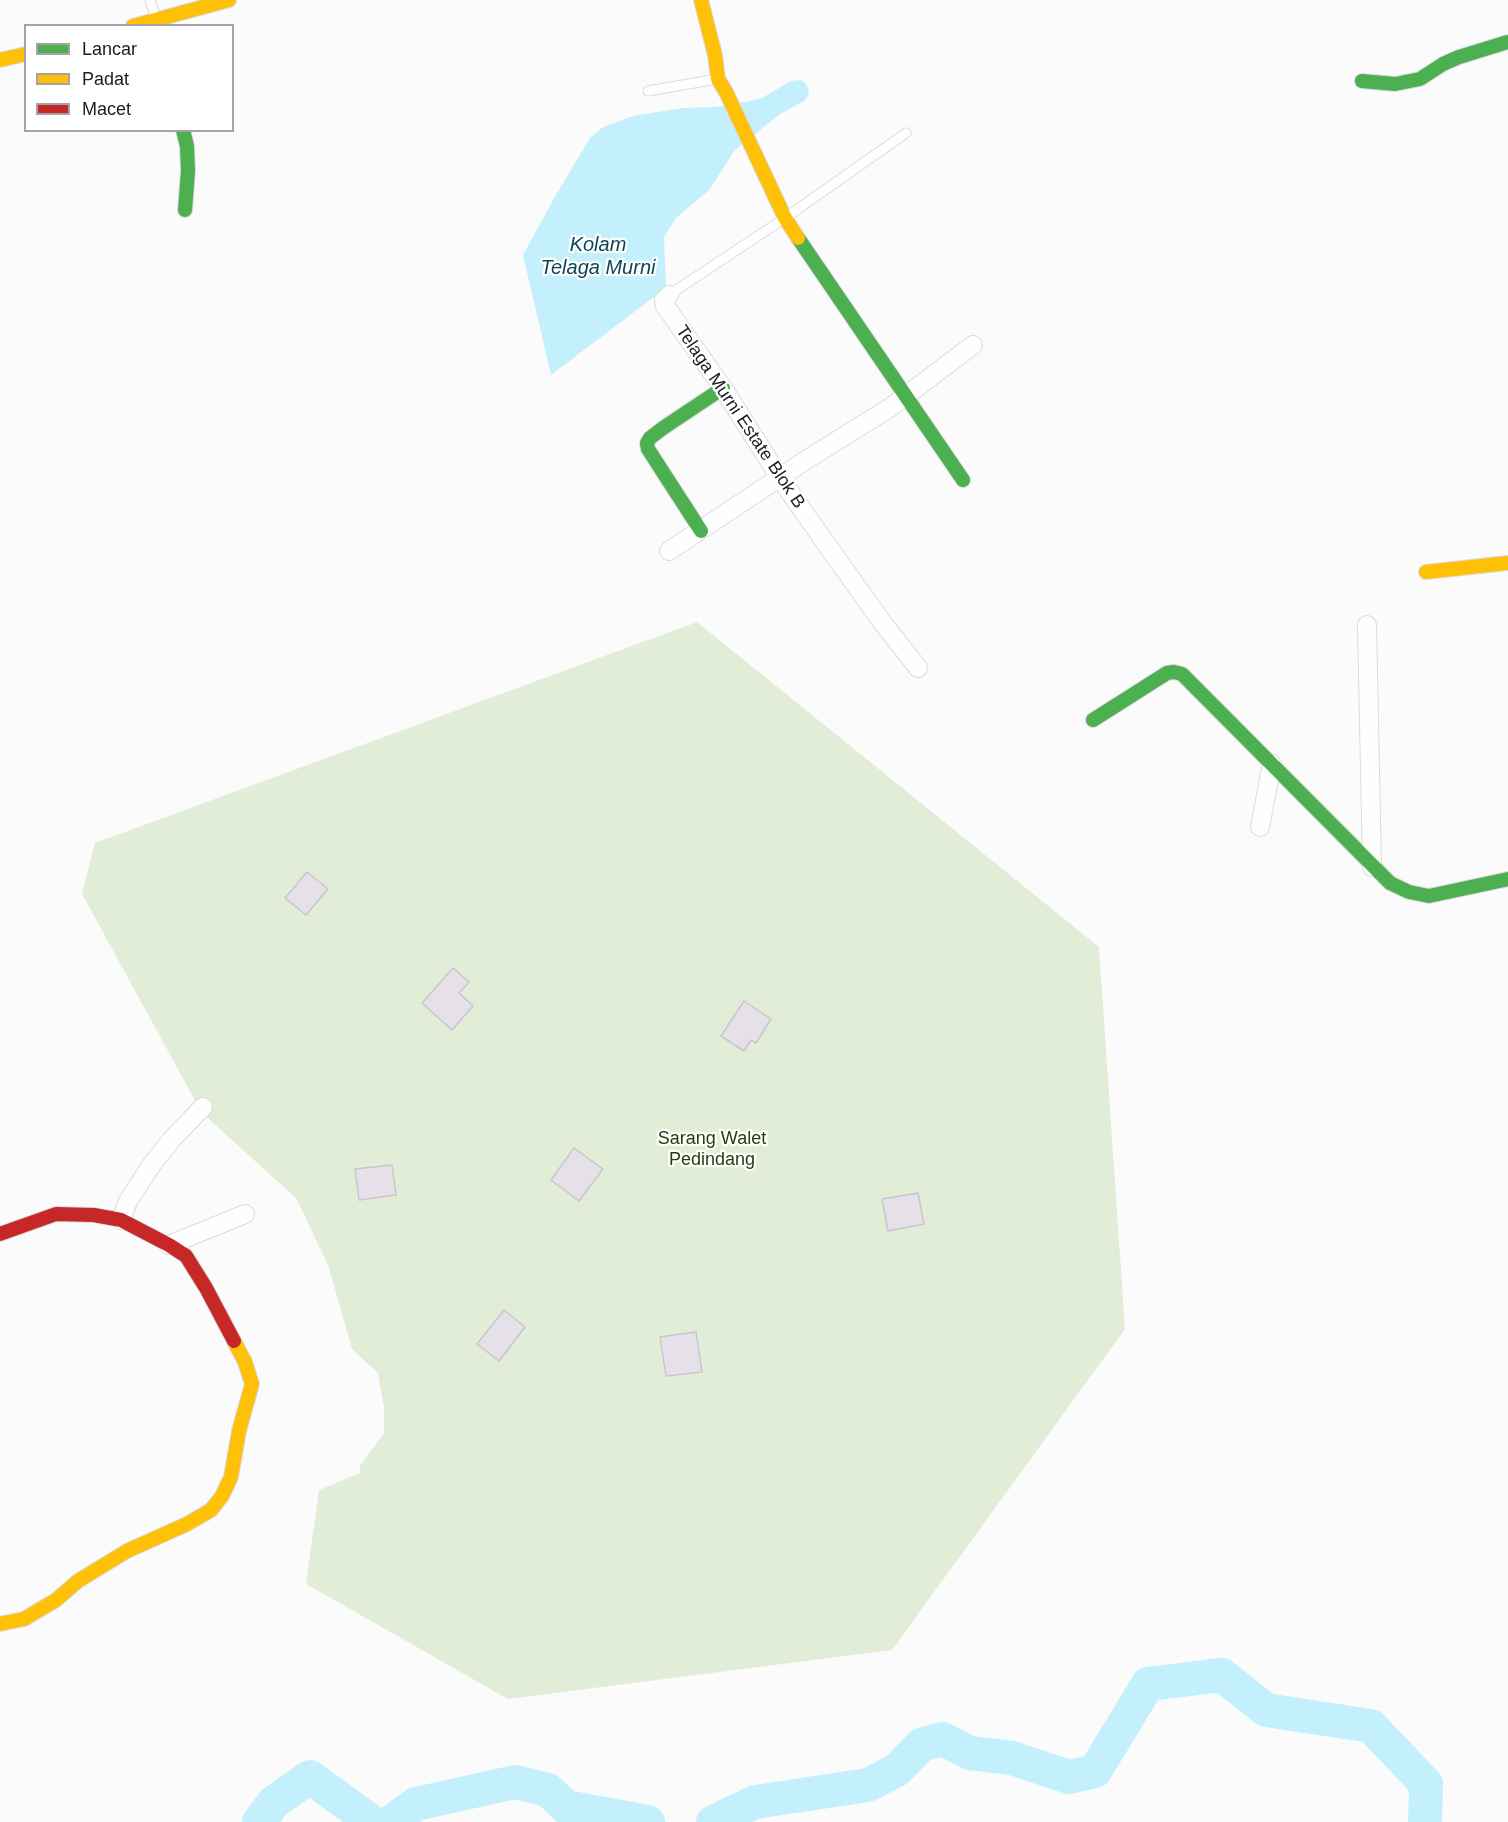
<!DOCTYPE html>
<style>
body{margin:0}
#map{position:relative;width:1508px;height:1822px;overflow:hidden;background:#fbfbfb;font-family:Helvetica,sans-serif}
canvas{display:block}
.legend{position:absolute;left:24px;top:24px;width:210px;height:108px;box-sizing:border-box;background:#fff;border:2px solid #a5a3a7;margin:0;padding:8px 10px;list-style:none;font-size:18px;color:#1f1a24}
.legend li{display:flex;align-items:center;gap:12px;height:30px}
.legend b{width:30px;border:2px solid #a5a3a7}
</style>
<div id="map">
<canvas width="1508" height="1822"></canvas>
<ul class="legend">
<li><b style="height:8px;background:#4caf50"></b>Lancar</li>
<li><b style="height:8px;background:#ffc107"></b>Padat</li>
<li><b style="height:8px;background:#c62828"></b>Macet</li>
</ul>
</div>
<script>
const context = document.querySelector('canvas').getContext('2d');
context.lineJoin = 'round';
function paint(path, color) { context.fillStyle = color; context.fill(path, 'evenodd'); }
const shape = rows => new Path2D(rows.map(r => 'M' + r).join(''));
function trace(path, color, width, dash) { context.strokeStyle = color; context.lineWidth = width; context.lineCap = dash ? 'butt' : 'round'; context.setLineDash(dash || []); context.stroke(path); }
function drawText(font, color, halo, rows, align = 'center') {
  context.font = font + ' Helvetica,sans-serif'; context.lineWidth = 4.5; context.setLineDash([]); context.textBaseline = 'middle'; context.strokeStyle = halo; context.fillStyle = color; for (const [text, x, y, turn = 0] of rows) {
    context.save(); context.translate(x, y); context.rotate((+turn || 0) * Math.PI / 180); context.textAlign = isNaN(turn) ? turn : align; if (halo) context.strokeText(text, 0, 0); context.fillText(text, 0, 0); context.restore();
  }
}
paint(shape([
 [697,622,1099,947,1125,1329,892,1650,508,1699,306,1584,319,1490,360,1473,360,1466,384,1433,384,1408,378,1373,352,1349,328,1265,296,1198,202,1113,82,894,95,843]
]), '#e2edd7');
paint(shape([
 [800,80,805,83,808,88,809,94,804,101,780,114,735,150,709,190,676,218,664,237,666,288,551,375,523,255,557,193,590,138,603,127,633,116,683,108,717,107,746,102,762,98,791,81]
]), '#c4effc');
trace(shape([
 [259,1822,274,1802,310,1777,372,1822],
 [391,1822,416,1804,515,1782,548,1790,566,1807,648,1822],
 [713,1822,755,1802,868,1785,897,1770,921,1745,943,1739,970,1753,1012,1758,1069,1777,1095,1771,1148,1684,1222,1675,1266,1710,1371,1726,1426,1784,1425,1822]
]), '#c4effc', 34);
const building = shape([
 [307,872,328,889,306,915,285,898,307,872],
 [453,968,469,982,459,993,473,1006,452,1030,422,1003,453,968],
 [744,1001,771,1019,756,1043,751,1040,744,1051,721,1036,744,1001],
 [574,1148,603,1169,579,1201,551,1180,574,1148],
 [392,1165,396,1195,359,1200,355,1169,392,1165],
 [918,1193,924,1224,888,1231,882,1199,918,1193],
 [504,1310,525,1327,499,1361,477,1344,504,1310],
 [696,1332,702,1372,666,1376,660,1337,696,1332]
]);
paint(building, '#e6e1e9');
trace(building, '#c9c6cb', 1.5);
const lane = shape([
 [150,0,156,18],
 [648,91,717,79],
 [669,295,785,218,906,133]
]);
const street = shape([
 [669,295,664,300,665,306,723,388,780,478,822,538,882,622,918,668],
 [669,551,806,460,891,407,973,345],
 [1367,625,1372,867],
 [1260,827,1272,764],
 [121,1220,128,1201,152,1164,173,1138,203,1107],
 [169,1245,245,1214]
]);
const fast = shape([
 [1362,81,1395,84,1420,79,1443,64,1459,57,1508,42],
 [183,130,187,146,188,171,185,210],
 [798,238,963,480],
 [701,531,648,449,647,443,650,438,663,428,723,388],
 [1093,720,1167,673,1174,672,1182,674,1390,883,1409,892,1429,896,1508,879]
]);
const slow = shape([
 [701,0,715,55,718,79,726,92,785,218,798,238],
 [133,26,229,0],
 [0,60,26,54],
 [1426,572,1508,563],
 [0,1624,24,1619,56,1600,78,1581,127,1551,187,1524,211,1510,222,1496,231,1477,239,1431,252,1384,245,1362,234,1341]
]);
const jam = shape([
 [0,1234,56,1214,94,1215,121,1220,169,1245,186,1256,206,1288,234,1341]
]);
trace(lane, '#dcd9df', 11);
trace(street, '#dcd9df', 20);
trace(fast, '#dcd9df', 16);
trace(slow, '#dcd9df', 16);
trace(jam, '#dcd9df', 16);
trace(lane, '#fefefe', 9);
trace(street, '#fefefe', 18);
trace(fast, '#4caf50', 14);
trace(slow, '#ffc107', 14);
trace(jam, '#c62828', 14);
drawText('18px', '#1f1a24', '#fff', [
 ["Telaga Murni Estate Blok B",740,417,56]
]);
drawText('18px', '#293c09', '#fff', [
 ["Sarang Walet",712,1139],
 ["Pedindang",712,1160]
]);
drawText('italic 20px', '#0f4653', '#fff', [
 ["Kolam",598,245],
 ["Telaga Murni",598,268]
]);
</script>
